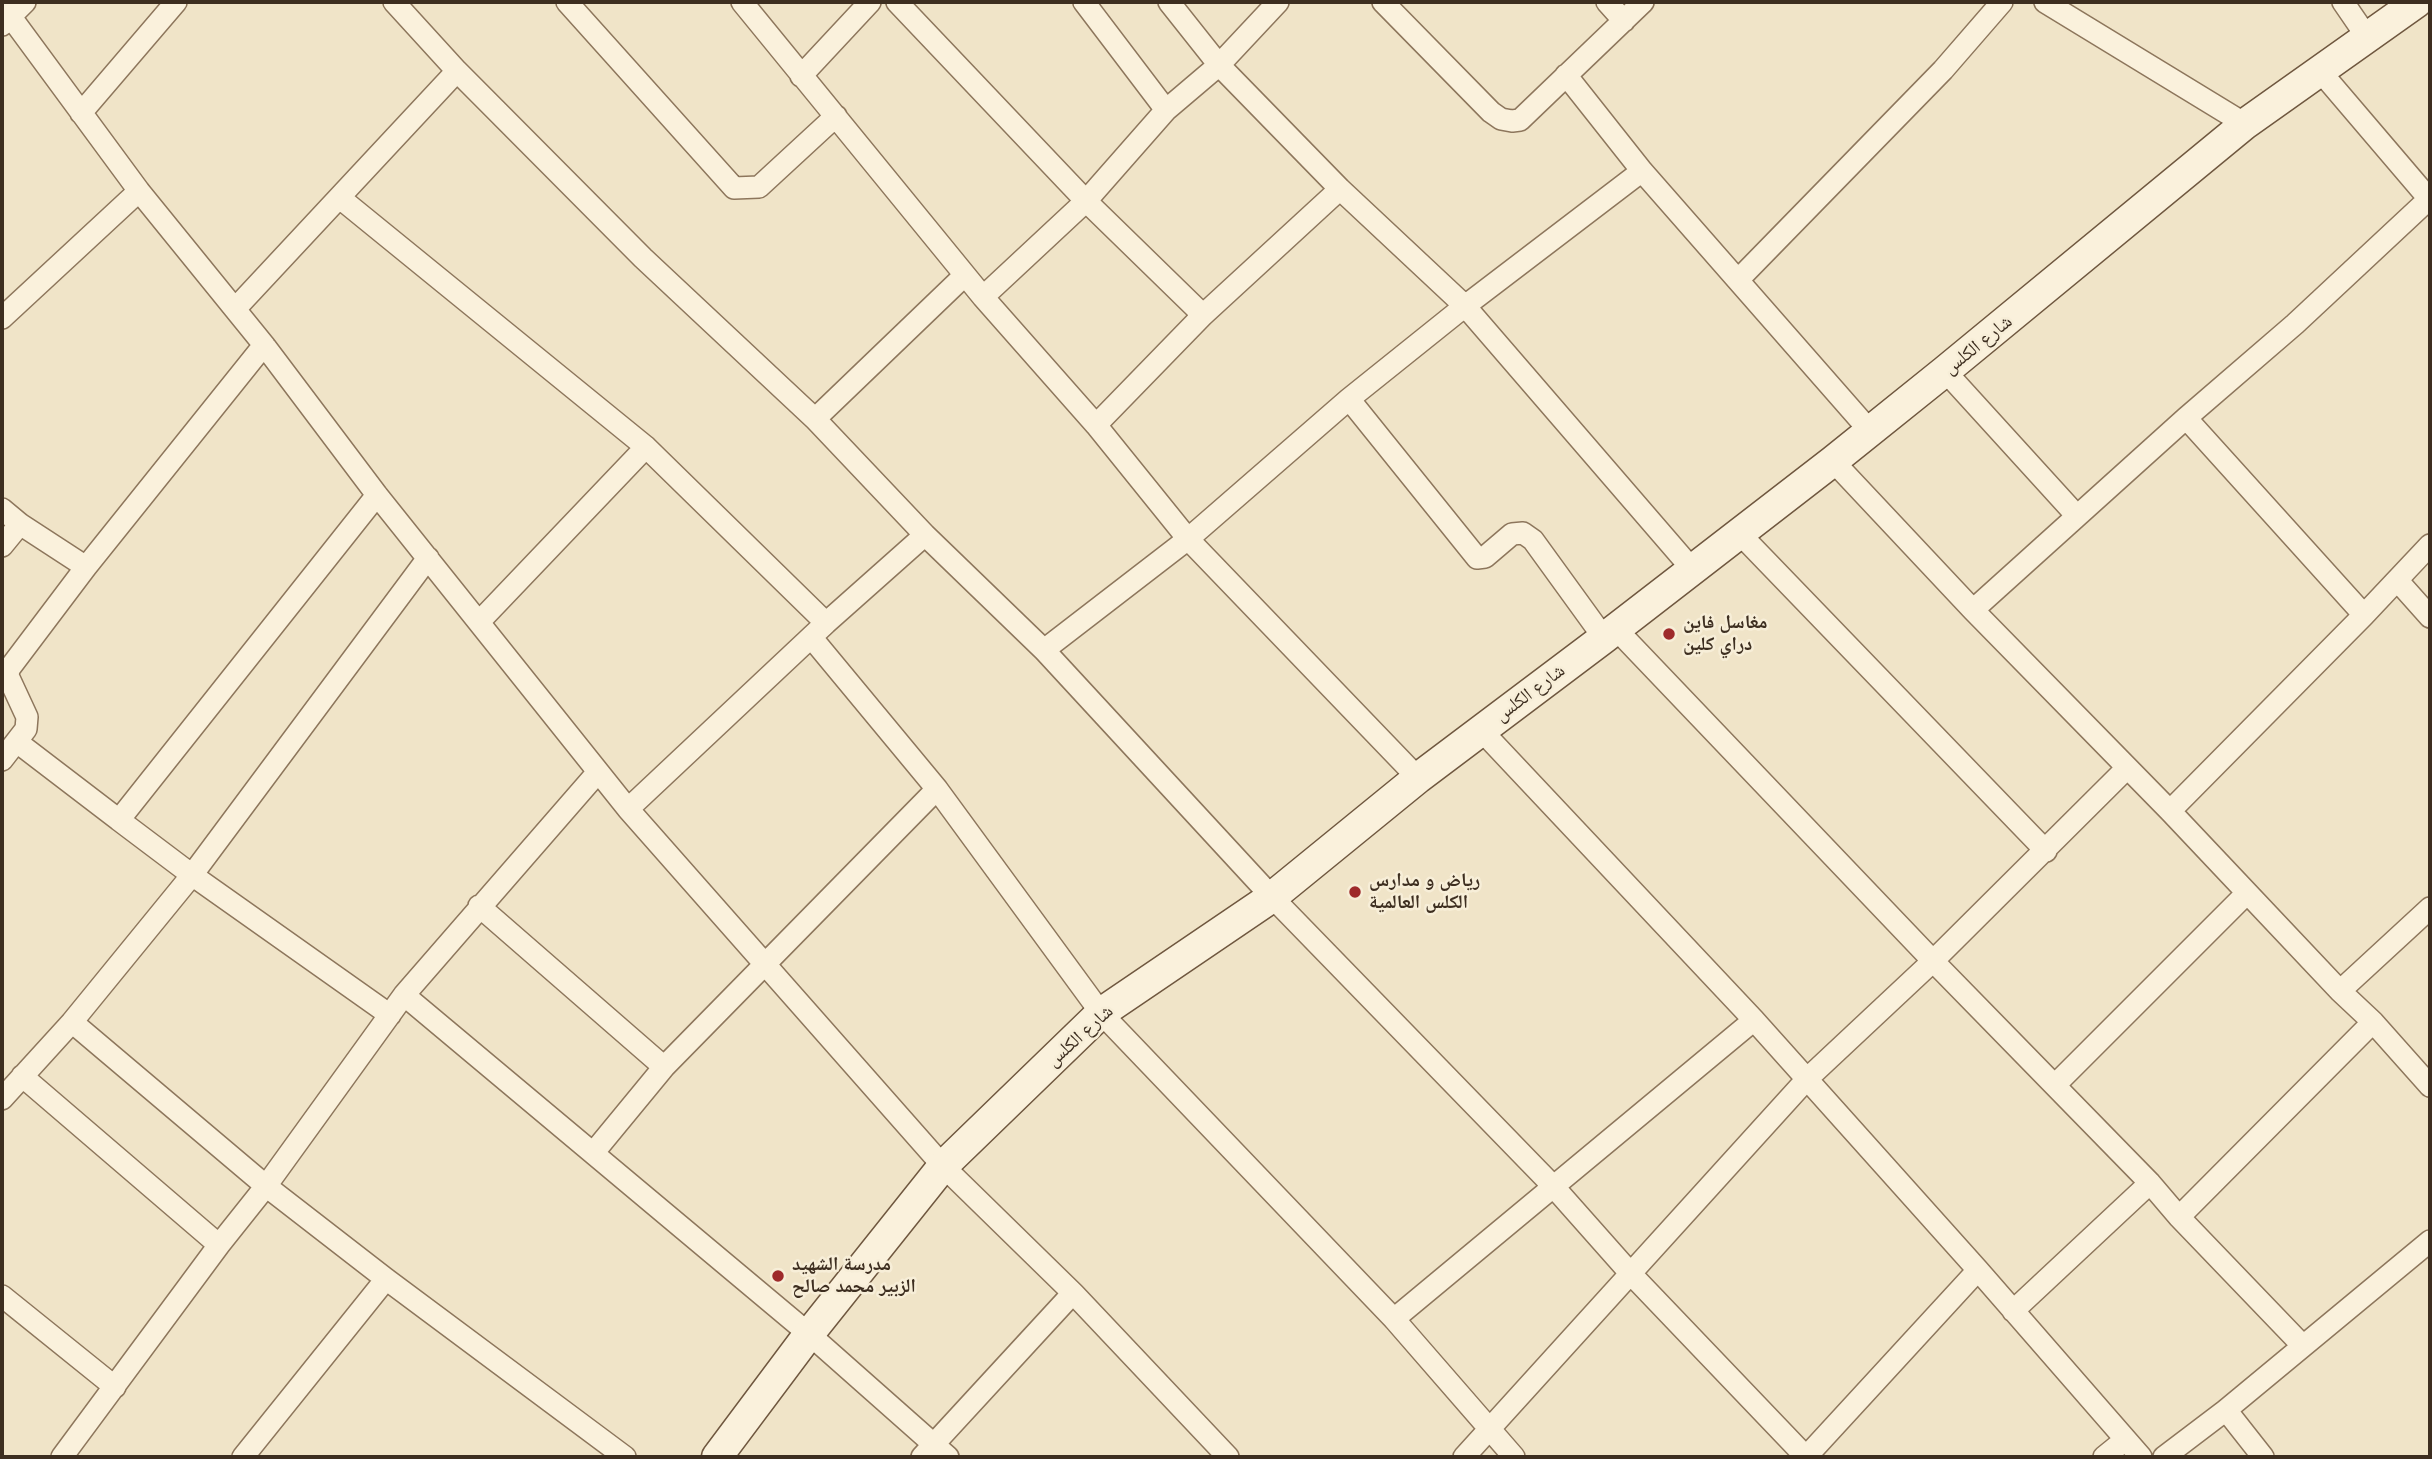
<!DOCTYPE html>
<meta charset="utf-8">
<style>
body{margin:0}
#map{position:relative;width:2432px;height:1459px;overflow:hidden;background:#f0e4c8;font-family:"PT Serif",serif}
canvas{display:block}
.frame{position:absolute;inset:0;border:4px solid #3d2e20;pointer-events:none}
</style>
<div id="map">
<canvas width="2432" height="1459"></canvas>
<div class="frame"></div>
</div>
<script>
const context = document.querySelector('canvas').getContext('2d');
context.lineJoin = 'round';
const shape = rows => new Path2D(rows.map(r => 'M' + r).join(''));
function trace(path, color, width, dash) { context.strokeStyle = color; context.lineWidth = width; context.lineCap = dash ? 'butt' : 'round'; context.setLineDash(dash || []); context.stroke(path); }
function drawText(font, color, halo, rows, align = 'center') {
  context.font = font + ' "PT Serif","Noto Naskh Arabic",serif'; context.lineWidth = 5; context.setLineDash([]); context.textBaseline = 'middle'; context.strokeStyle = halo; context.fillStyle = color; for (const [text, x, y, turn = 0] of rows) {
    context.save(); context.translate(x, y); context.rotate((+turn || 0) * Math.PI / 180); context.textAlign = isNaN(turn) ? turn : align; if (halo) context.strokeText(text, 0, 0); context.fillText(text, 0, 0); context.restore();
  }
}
const street = shape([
 [394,2,457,71,643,258,815,419,925,535,1044,650,1272,897,1553,1186,1631,1274,1806,1457,1978,1270],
 [567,2,734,188,759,187,836,116],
 [742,2,983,297,1096,425,1188,539,1418,778],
 [897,2,1086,201,1203,315],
 [1084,2,1166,110],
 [1169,2,1219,65,1340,189,1465,306,1692,569],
 [1383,2,1491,112,1501,119,1512,121,1520,120,1643,2],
 [1607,2,1624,21],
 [2045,2,2245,124],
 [2343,2,2367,37],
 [2,5,139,191,264,345,377,495,628,809,943,1166,1073,1293,1228,1457],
 [2,25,25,2],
 [2320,71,2430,200],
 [1566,75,1642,171,1870,431],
 [801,76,870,2],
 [81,113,176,2],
 [340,198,646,447,826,623],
 [1738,280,1943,70,2002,2],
 [983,297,1086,201,1166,110,1219,65,1278,2],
 [235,309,457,71],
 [2,318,139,191],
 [1945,371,2077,516],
 [1349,399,1477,558,1485,557,1512,534,1523,533,1533,540,1604,638],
 [2186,418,2364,615],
 [815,419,965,275],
 [1096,425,1203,315,1340,189],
 [1833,461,1973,610,2170,811,2340,991,2373,1022,2430,1086],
 [377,495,119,820,192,875,390,1015],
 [2,509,20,524,86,567],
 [1740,534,2046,851],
 [2,546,20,524],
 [2397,580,2430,617],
 [1973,610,2186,418,2295,324,2429,199],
 [479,622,646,447],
 [1616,629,1933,961,2150,1183,2179,1217,2302,1345],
 [811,637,937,789,1101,1013,1394,1319,1514,1457],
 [1044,650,1188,539,1349,399,1465,306,1642,171],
 [1481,730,1754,1020,1978,1270,2141,1457],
 [17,742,119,820],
 [2,760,26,729,27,717,8,676,9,669,86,567,264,345],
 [628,809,826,623,925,535],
 [2170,811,2364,615,2430,545],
 [479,906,664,1067],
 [2340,991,2430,908],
 [404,995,809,1334,948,1457],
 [72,1022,266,1186,386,1279,625,1457],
 [22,1076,219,1245],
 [2055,1085,2247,893],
 [2,1099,72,1022,192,875,428,558],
 [594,1152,664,1067,937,789],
 [2179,1217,2373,1022],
 [2,1296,115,1387],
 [2013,1311,2150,1183],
 [1394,1319,1754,1020],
 [2226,1410,2263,1457],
 [62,1457,219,1245,266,1186,404,995,598,772],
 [243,1457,386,1279],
 [922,1457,1073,1293],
 [1464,1457,1807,1079,1933,961,2127,768],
 [2104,1457,2125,1440],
 [2164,1457,2226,1410,2430,1241]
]);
const secondary = shape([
 [717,1457,809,1334,943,1166,1101,1013,1272,897,1418,778,1604,638,1833,461,1945,371,2245,124,2417,2]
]);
trace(street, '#8d765c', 24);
trace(secondary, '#6f573f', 33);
trace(street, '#faf1dc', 21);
trace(secondary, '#faf1dc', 30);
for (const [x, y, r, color] of [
 [1669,634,7,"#9e2a2b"],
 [1355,892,7,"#9e2a2b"],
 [778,1276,7,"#9e2a2b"]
]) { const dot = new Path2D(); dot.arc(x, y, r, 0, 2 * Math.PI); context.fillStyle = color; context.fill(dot); trace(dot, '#f7eed8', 2.5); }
drawText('19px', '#3d2e20', '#f7eed8', [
 ["شارع الكلس",1978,345,-39],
 ["شارع الكلس",1530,693,-37],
 ["شارع الكلس",1080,1036,-42]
]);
drawText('bold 19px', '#3d2e20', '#f7eed8', [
 ["مغاسل فاين",1683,623],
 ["دراي كلين",1683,645],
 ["رياض و مدارس",1369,881],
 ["الكلس العالمية",1369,903],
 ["مدرسة الشهيد",792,1265],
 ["الزبير محمد صالح",792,1287]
], 'left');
</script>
